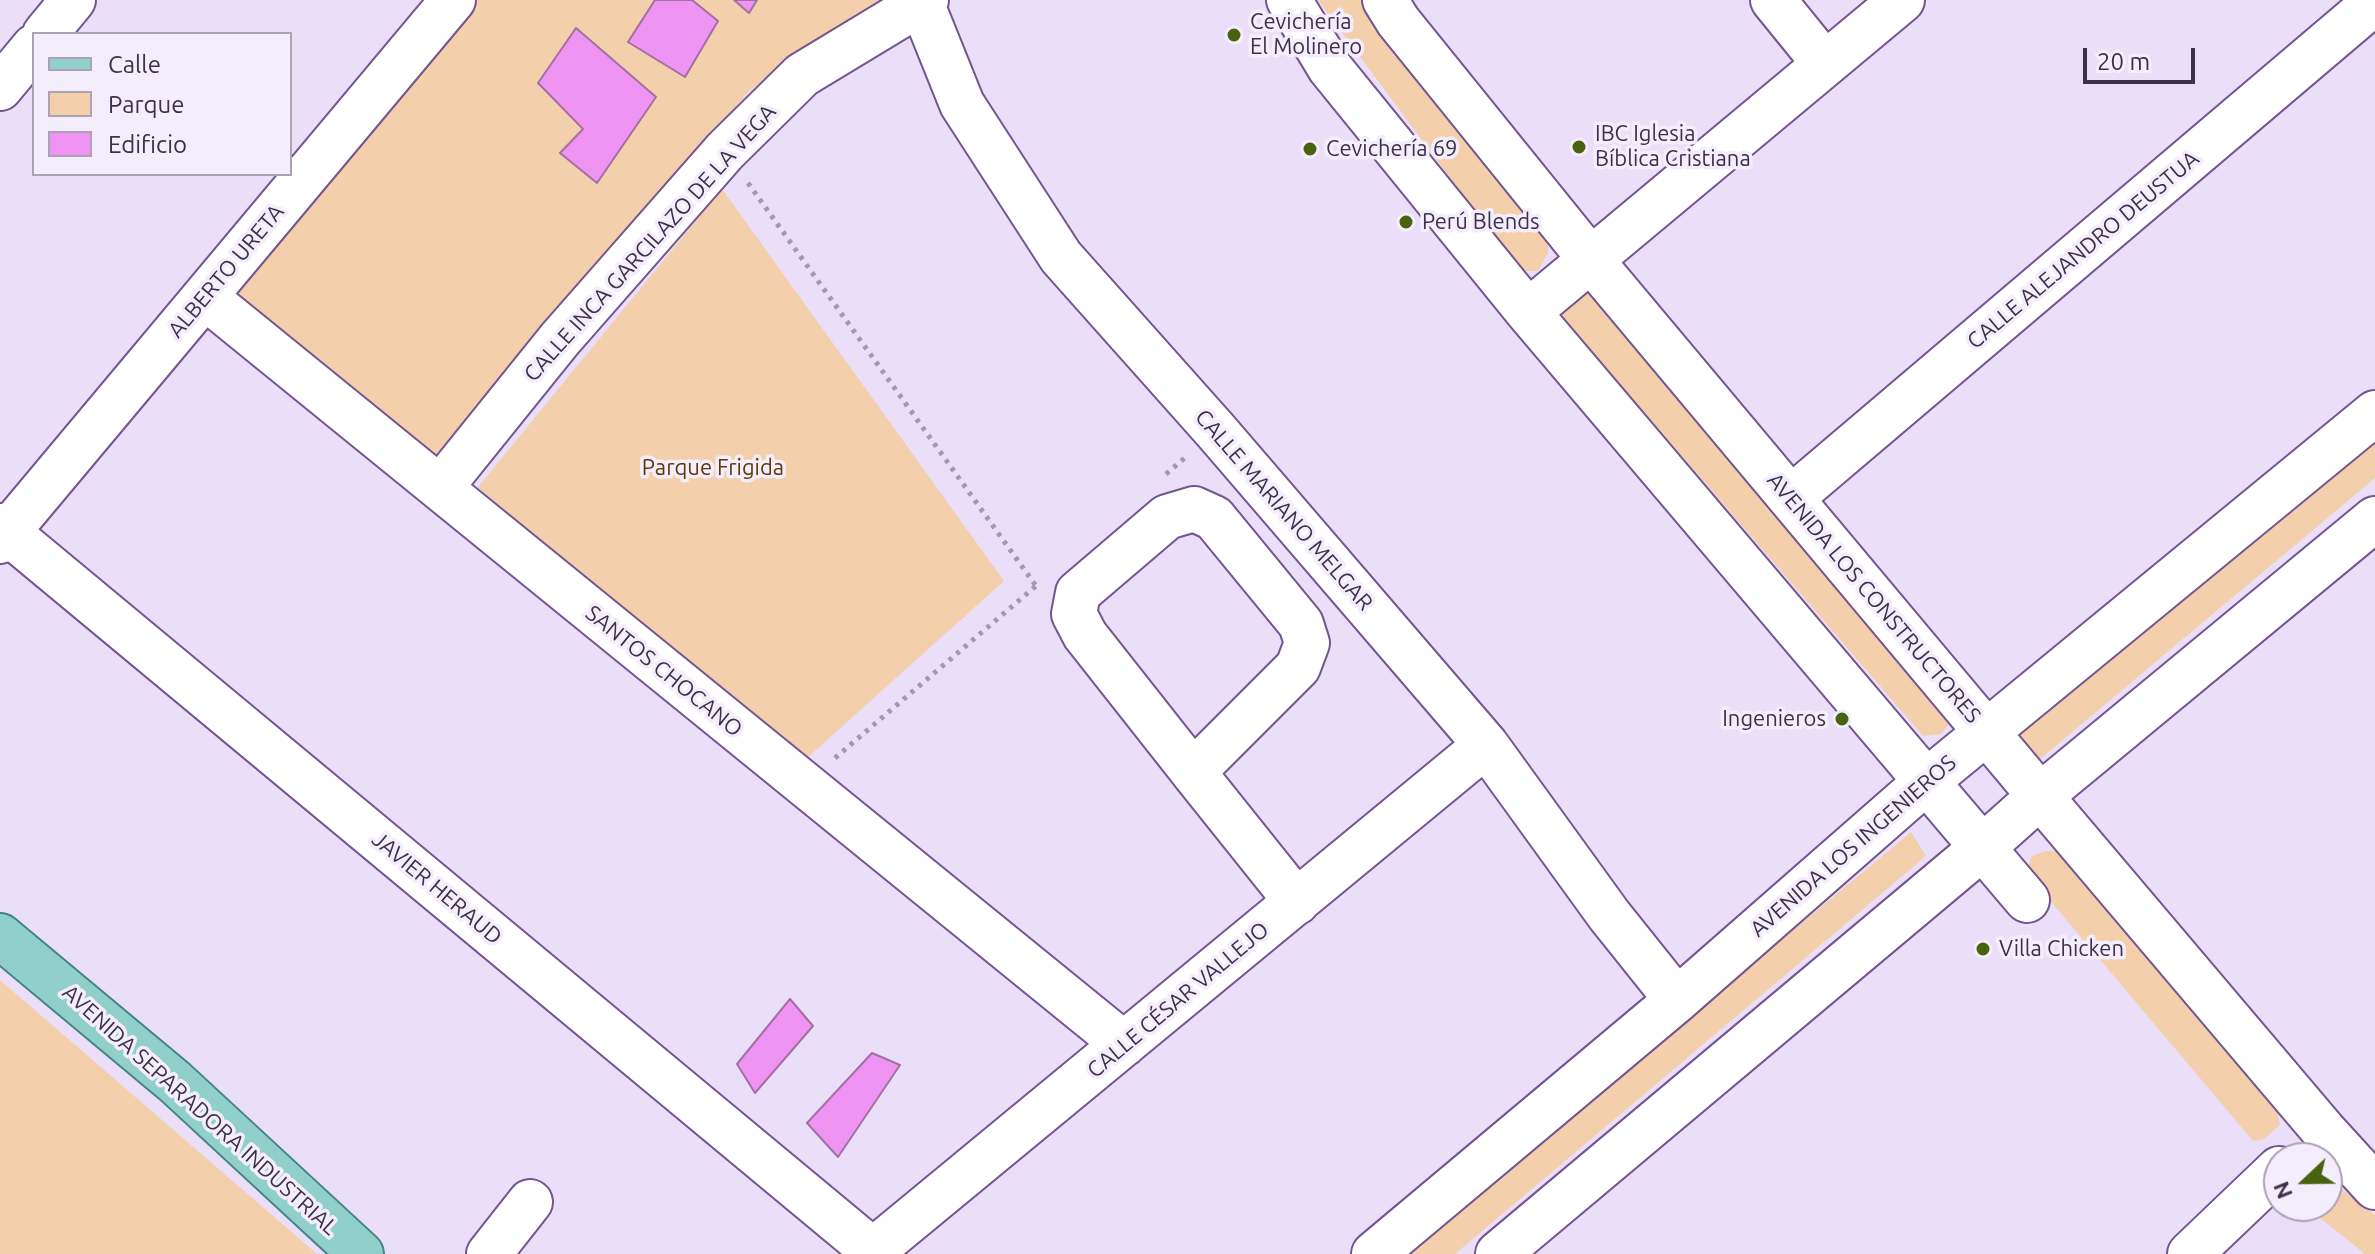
<!DOCTYPE html>
<meta charset="utf-8">
<style>
body{margin:0}
#map{position:relative;width:2375px;height:1254px;overflow:hidden;background:#eadef9;font-family:Ubuntu,sans-serif}
canvas{display:block}
.legend{position:absolute;left:32px;top:32px;width:260px;height:144px;box-sizing:border-box;background:#f4eefc;border:2px solid #aba2b5;margin:0;padding:10px 14px;list-style:none;font-size:24px;color:#3d304b}
.legend li{display:flex;align-items:center;gap:16px;height:40px}
.legend b{width:40px;border:2px solid #aba2b5}
.north{position:absolute;left:2263px;top:1142px;width:80px;height:80px;box-sizing:border-box;background:#f4eefc;border:2px solid #aba2b5;border-radius:50%;rotate:248deg;font-size:22px;font-weight:700;line-height:32px;text-align:center;color:#3d304b}
.north::after{content:'';display:block;margin:auto;width:28px;height:36px;background:#496210;clip-path:polygon(50% 0,100% 100%,50% 72%,0 100%)}
.scale{position:absolute;left:2083px;top:48px;width:112px;height:36px;box-sizing:border-box;border:4px solid #3d304b;border-top:0;padding-left:10px;font-size:24px;line-height:28px;white-space:nowrap;color:#3d304b;-webkit-text-stroke:6px #f4eefc;paint-order:stroke}
</style>
<div id="map">
<canvas width="2375" height="1254"></canvas>
<ul class="legend">
<li><b style="height:10px;background:#91d0ca"></b>Calle</li>
<li><b style="height:22px;background:#f3cfac"></b>Parque</li>
<li><b style="height:22px;background:#f094f4"></b>Edificio</li>
</ul>
<div class="north">N</div>
<div class="scale">20 m</div>
</div>
<script>
const context = document.querySelector('canvas').getContext('2d');
context.lineJoin = 'round';
function paint(path, color) { context.fillStyle = color; context.fill(path, 'evenodd'); }
const shape = rows => new Path2D(rows.map(r => 'M' + r).join(''));
function trace(path, color, width, dash) { context.strokeStyle = color; context.lineWidth = width; context.lineCap = dash ? 'butt' : 'round'; context.setLineDash(dash || []); context.stroke(path); }
function drawText(font, color, halo, rows, align = 'center') {
  context.font = font + ' Ubuntu,sans-serif'; context.lineWidth = 7; context.setLineDash([]); context.textBaseline = 'middle'; context.strokeStyle = halo; context.fillStyle = color; for (const [text, x, y, turn = 0] of rows) {
    context.save(); context.translate(x, y); context.rotate((+turn || 0) * Math.PI / 180); context.textAlign = isNaN(turn) ? turn : align; if (halo) context.strokeText(text, 0, 0); context.fillText(text, 0, 0); context.restore();
  }
}
paint(shape([
 [475,0,887,0,807,49,749,91,433,462,229,297],
 [1318,0,1373,0,1547,239,1548,253,1538,271,1519,271],
 [722,189,1004,581,797,767,478,487],
 [1584,284,1953,718,1941,734,1923,736,1553,306],
 [2375,438,2375,478,2040,759,2020,735],
 [1911,832,1926,856,1455,1254,1405,1254],
 [2045,851,2059,851,2277,1110,2280,1125,2264,1139,2253,1141,2026,872,2032,856],
 [0,980,317,1254,0,1254],
 [2334,1183,2375,1215,2375,1254,2365,1254,2314,1213,2314,1206,2327,1206,2327,1184]
]), '#f3cfac');
const building = shape([
 [655,0,692,0,718,21,685,77,628,42,655,0],
 [734,0,757,0,749,13,734,0],
 [576,28,656,97,597,183,560,153,583,129,538,83,576,28],
 [790,999,813,1026,755,1093,737,1064,790,999],
 [872,1053,900,1065,838,1157,807,1123,872,1053]
]);
paint(building, '#f094f4');
trace(building, '#a370a4', 2);
const minor = shape([
 [1289,0,1330,68,1528,312,2027,900],
 [1385,0,1398,21,1591,260,2040,796,2324,1131,2375,1187],
 [1773,0,1825,64],
 [921,2,962,104,1061,257,1216,431,1486,745,1609,915,1677,1000],
 [45,34,73,0],
 [0,88,34,47],
 [205,297,1124,1044],
 [1528,312,1902,0],
 [440,488,560,339,725,151,802,75,926,0],
 [1791,498,2375,2],
 [1194,509,1214,518,1301,624,1307,643,1298,667,1193,772,1085,635,1074,614,1078,593,1167,517,1194,509],
 [0,526,873,1251],
 [0,541,453,0],
 [1193,772,1297,902],
 [489,1254,530,1202],
 [869,1254,1486,745],
 [1374,1254,1677,1000,1927,781,2375,413],
 [1498,1254,1983,847,2040,796,2375,519],
 [2190,1254,2279,1169]
]);
const major = shape([
 [0,936,175,1082,361,1254]
]);
trace(minor, '#735691', 48);
trace(major, '#448486', 48);
trace(shape([
 [748,183,1036,586],
 [1166,474,1186,457],
 [835,758,1037,585]
]), '#a497b2', 5, [4, 6]);
trace(minor, '#fff', 44);
trace(major, '#91d0ca', 44);
for (const [x, y, r, color] of [
 [1234,35,8,"#496210"],
 [1579,147,8,"#496210"],
 [1310,149,8,"#496210"],
 [1406,222,8,"#496210"],
 [1842,719,8,"#496210"],
 [1983,949,8,"#496210"]
]) { const dot = new Path2D(); dot.arc(x, y, r, 0, 2 * Math.PI); context.fillStyle = color; context.fill(dot); trace(dot, '#f4eefc', 3); }
drawText('22px', '#3d304b', '#f4eefc', [
 ["Cevichería",1250,22],
 ["El Molinero",1250,47],
 ["IBC Iglesia",1595,134],
 ["Bíblica Cristiana",1595,159],
 ["Cevichería 69",1326,149],
 ["Perú Blends",1422,222],
 ["Ingenieros",1826,719,"right"],
 ["Villa Chicken",1999,949]
], 'left');
drawText('22px', '#3d304b', '#f4eefc', [
 ["CALLE INCA GARCILAZO DE LA VEGA",650,243,-48],
 ["CALLE ALEJANDRO DEUSTUA",2083,250,-40],
 ["ALBERTO URETA",226,271,-50],
 ["CALLE MARIANO MELGAR",1284,510,49],
 ["AVENIDA LOS CONSTRUCTORES",1874,598,50],
 ["SANTOS CHOCANO",664,671,39],
 ["AVENIDA LOS INGENIEROS",1853,846,-41],
 ["JAVIER HERAUD",437,888,40],
 ["CALLE CÉSAR VALLEJO",1178,1000,-40],
 ["AVENIDA SEPARADORA INDUSTRIAL",200,1110,42]
]);
drawText('22px', '#5d380a', '#f4eefc', [
 ["Parque Frigida",713,468]
]);
</script>
